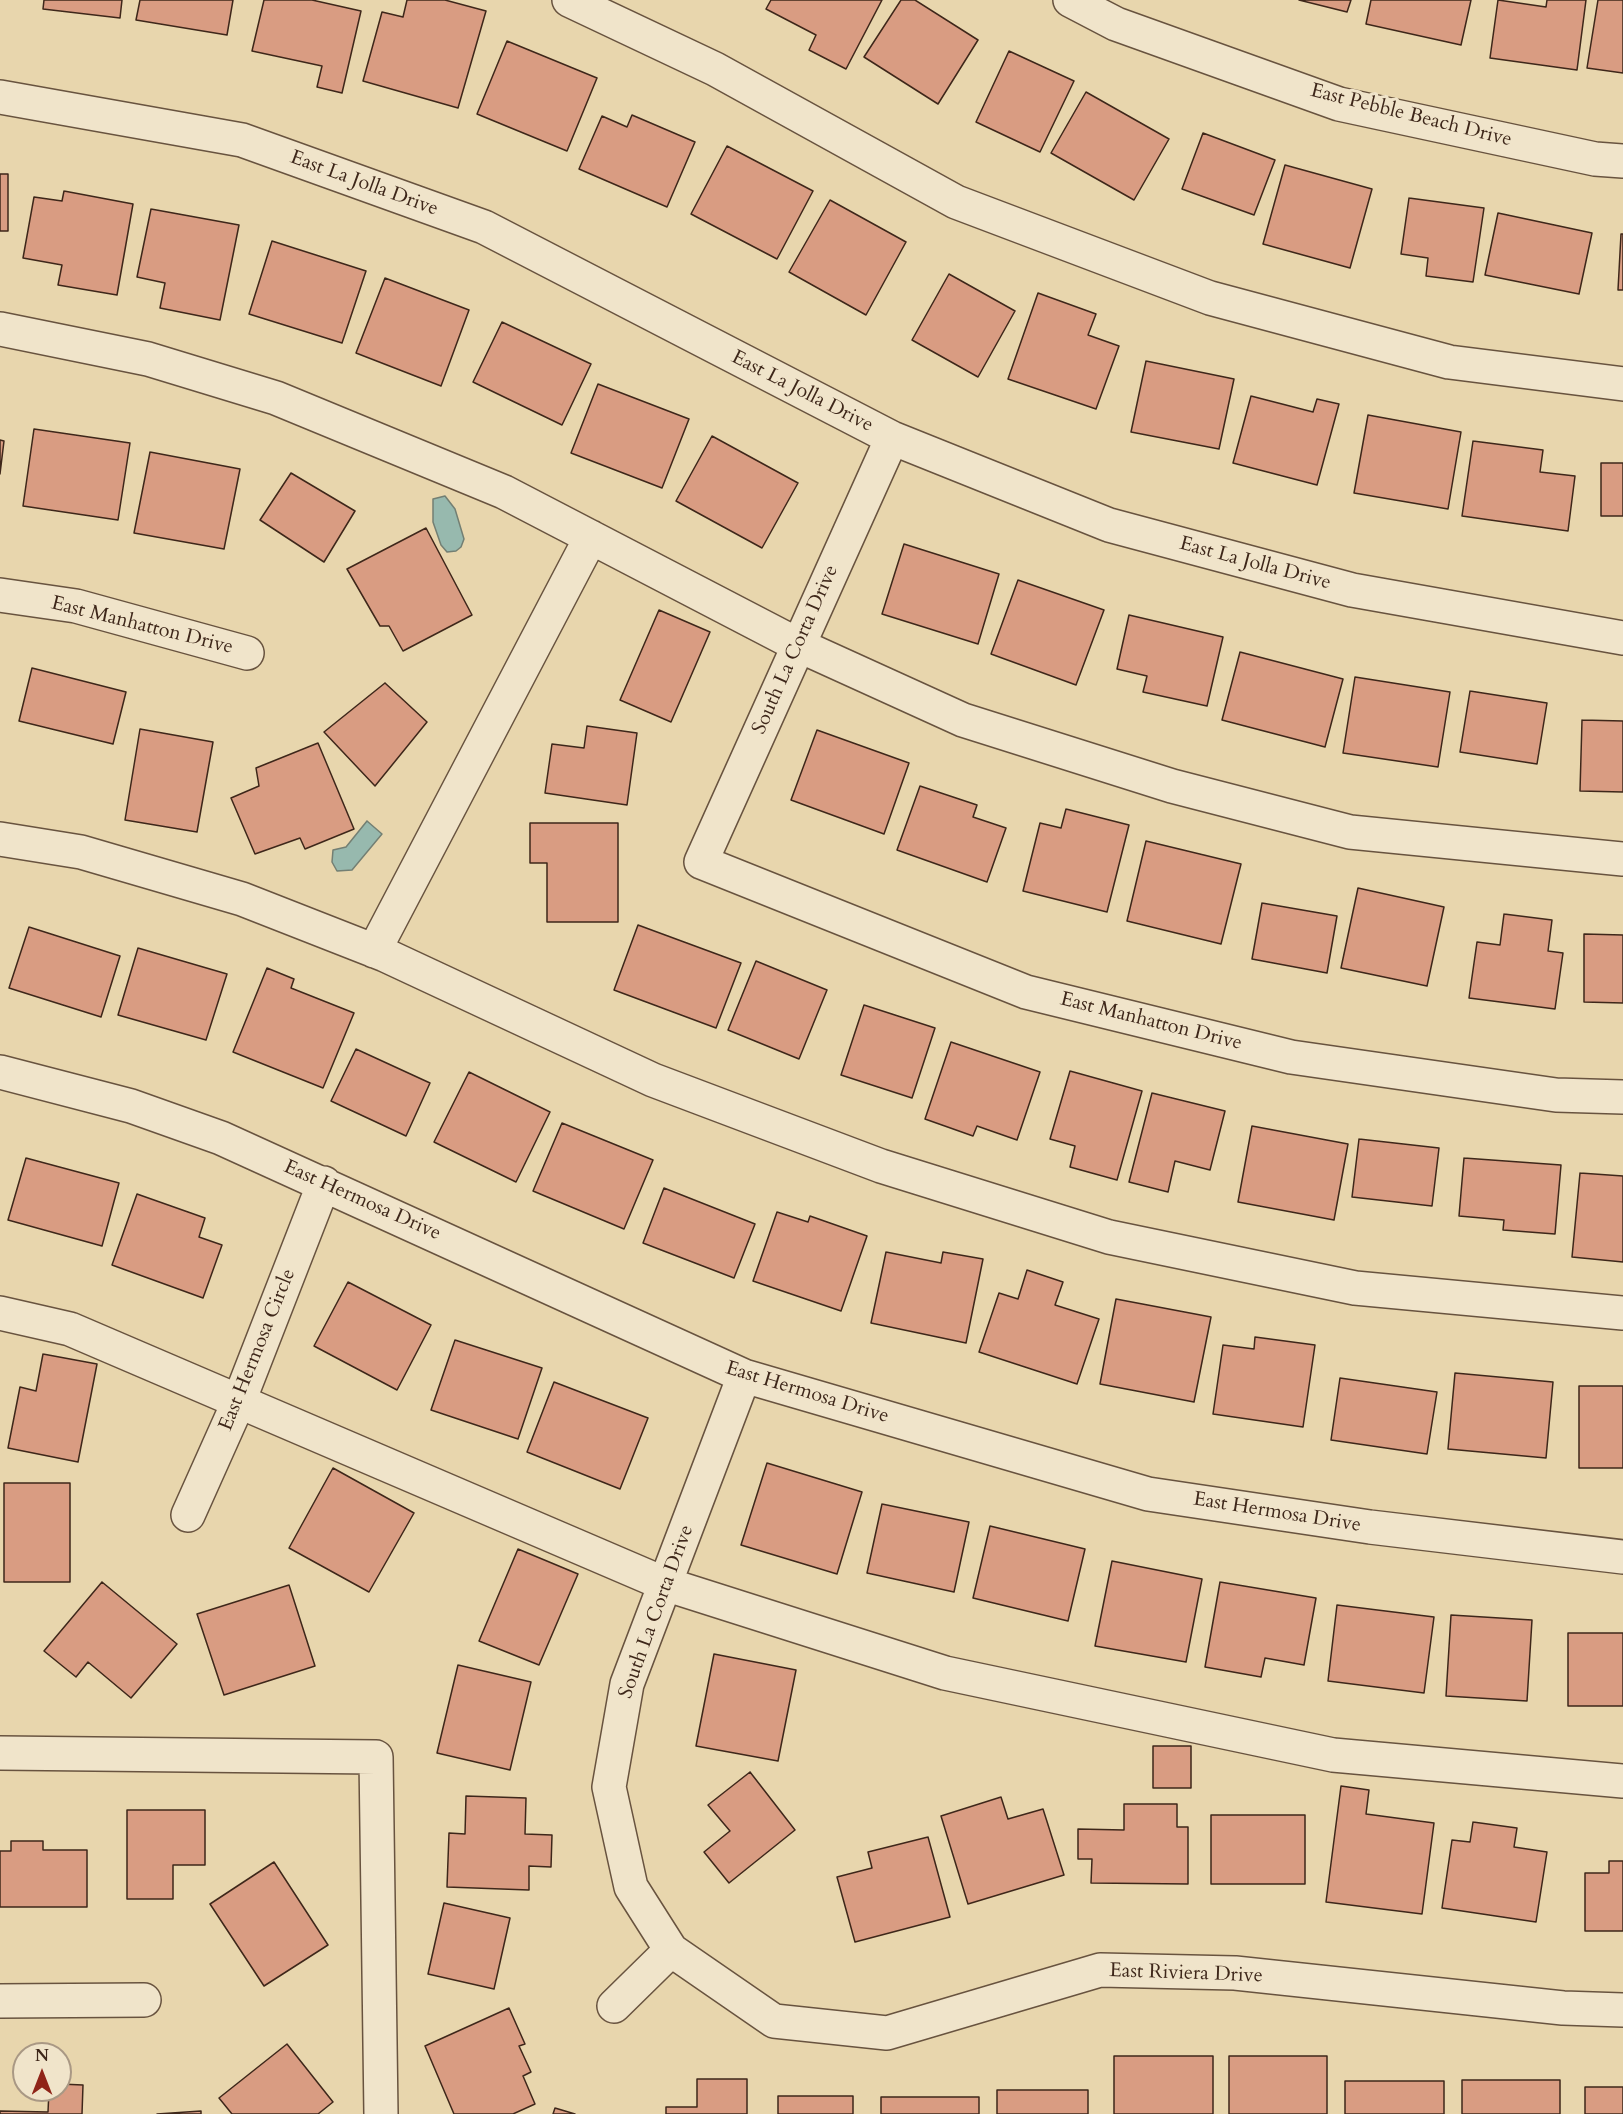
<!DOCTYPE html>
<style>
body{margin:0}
#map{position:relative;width:1623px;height:2114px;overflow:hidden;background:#e8d6ad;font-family:Cardo,serif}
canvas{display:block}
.north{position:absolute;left:12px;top:2042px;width:60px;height:60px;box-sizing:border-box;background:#f0e4ca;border:2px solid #a99884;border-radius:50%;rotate:0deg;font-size:16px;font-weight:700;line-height:24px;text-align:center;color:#3e271a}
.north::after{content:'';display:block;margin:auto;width:21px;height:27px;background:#8f2418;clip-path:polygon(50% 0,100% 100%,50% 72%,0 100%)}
</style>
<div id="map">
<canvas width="1623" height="2114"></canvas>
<div class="north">N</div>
</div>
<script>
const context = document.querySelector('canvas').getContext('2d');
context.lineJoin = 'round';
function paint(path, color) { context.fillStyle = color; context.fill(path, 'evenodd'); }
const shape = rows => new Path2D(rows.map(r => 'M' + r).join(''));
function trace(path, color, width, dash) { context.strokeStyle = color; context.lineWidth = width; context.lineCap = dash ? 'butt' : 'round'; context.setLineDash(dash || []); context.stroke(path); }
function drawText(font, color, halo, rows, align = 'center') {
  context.font = font + ' Cardo,serif'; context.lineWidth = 6; context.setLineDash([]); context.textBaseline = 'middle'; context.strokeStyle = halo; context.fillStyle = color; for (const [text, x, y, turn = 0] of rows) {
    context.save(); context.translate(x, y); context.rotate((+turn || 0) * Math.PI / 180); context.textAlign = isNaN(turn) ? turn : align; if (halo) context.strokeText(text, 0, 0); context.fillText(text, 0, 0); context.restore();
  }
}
const water = shape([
 [445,496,455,509,464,539,461,547,456,551,447,552,441,545,433,522,433,499,445,496],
 [367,821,382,834,352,870,337,871,332,862,333,850,346,847,367,821]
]);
paint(water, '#97b9ae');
trace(water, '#737f73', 1.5);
const building = shape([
 [44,0,122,0,120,18,43,9,44,0],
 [140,0,233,0,227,35,136,20,140,0],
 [264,0,312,0,361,11,342,93,317,87,322,66,252,51,264,0],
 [407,0,445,0,486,11,458,108,363,81,382,12,403,17,407,0],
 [771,0,882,0,846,69,809,50,816,35,766,9,771,0],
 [901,0,915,0,978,40,938,104,864,57,901,0],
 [1299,0,1351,0,1347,12,1299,0],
 [1371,0,1471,0,1461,45,1366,24,1371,0],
 [1498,0,1546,7,1547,0,1586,0,1577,70,1490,58,1498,0],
 [1598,0,1623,0,1623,73,1587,68,1598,0],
 [507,41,597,78,567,151,477,114,507,41],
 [1009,51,1074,81,1040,152,976,122,1009,51],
 [1086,92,1169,139,1134,200,1051,153,1086,92],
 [632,115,695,142,667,207,579,169,602,116,627,127,632,115],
 [1203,133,1275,160,1254,215,1182,189,1203,133],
 [727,146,813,191,777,259,691,214,727,146],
 [1285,165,1372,189,1350,268,1263,244,1285,165],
 [0,174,8,174,8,231,0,231,0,174],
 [64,191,133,204,117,295,58,285,62,265,23,258,34,197,62,201,64,191],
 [1409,198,1484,208,1473,282,1426,276,1428,258,1401,254,1409,198],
 [830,200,906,242,866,315,789,272,830,200],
 [151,209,239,225,220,320,160,308,165,283,137,277,151,209],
 [1498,213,1592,233,1579,294,1485,275,1498,213],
 [1621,234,1623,234,1623,290,1618,290,1621,234],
 [272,241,366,271,342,343,249,314,272,241],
 [949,274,1015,311,978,377,912,340,949,274],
 [385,278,469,310,441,386,356,353,385,278],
 [1038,293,1096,314,1088,335,1119,346,1096,409,1008,379,1038,293],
 [502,322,591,364,562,425,473,382,502,322],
 [1146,361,1234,379,1219,449,1131,432,1146,361],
 [598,384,689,419,662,488,571,453,598,384],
 [1251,396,1313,412,1317,399,1339,404,1317,485,1233,463,1251,396],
 [1368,415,1461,432,1448,509,1354,493,1368,415],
 [34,429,130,443,118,520,23,506,34,429],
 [712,436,798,483,762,548,676,501,712,436],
 [0,440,4,441,0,474,0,440],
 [1473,441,1543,450,1540,472,1575,476,1568,531,1462,516,1473,441],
 [150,452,240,469,224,549,134,533,150,452],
 [1601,463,1623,463,1623,516,1601,516,1601,463],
 [291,473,355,511,324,562,260,520,291,473],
 [426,528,472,615,403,651,389,626,380,626,347,569,426,528],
 [904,544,999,574,978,644,882,614,904,544],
 [1018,580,1104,610,1076,685,991,654,1018,580],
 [659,610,710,632,671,722,620,700,659,610],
 [1129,615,1223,637,1207,706,1143,692,1147,676,1117,669,1129,615],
 [1240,652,1343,679,1325,747,1222,720,1240,652],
 [32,668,126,692,113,744,19,721,32,668],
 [1355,677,1450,692,1438,767,1343,753,1355,677],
 [385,683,427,722,375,786,324,732,385,683],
 [1470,691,1547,703,1537,764,1460,752,1470,691],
 [1582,720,1623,721,1623,792,1580,791,1582,720],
 [587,726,637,733,627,805,545,793,552,744,584,748,587,726],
 [140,729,213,742,197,832,125,820,140,729],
 [817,730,909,763,884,834,791,800,817,730],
 [318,743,354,829,305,849,300,838,255,854,231,798,259,786,256,768,318,743],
 [920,786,977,805,973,817,1006,828,987,882,897,850,920,786],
 [1066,809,1129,825,1107,912,1023,891,1040,823,1061,828,1066,809],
 [530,823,618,823,618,922,547,922,547,863,530,863,530,823],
 [1146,841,1241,864,1221,944,1127,921,1146,841],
 [1358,888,1444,907,1427,986,1341,968,1358,888],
 [1262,903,1337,916,1327,973,1252,959,1262,903],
 [1504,914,1552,920,1548,951,1563,953,1555,1009,1469,998,1477,942,1500,945,1504,914],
 [638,925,741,963,716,1028,614,990,638,925],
 [29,927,120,956,101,1017,9,988,29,927],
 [1584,934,1623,935,1623,1003,1584,1002,1584,934],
 [138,948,227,974,206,1040,118,1015,138,948],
 [756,961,827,990,799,1059,728,1030,756,961],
 [267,968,294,979,291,988,354,1013,323,1088,233,1052,267,968],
 [864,1005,935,1028,912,1098,841,1075,864,1005],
 [951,1042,1040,1072,1017,1140,977,1126,973,1136,925,1119,951,1042],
 [356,1049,430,1083,406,1136,331,1101,356,1049],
 [1070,1071,1142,1091,1117,1180,1070,1167,1075,1146,1050,1139,1070,1071],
 [469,1072,550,1112,516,1182,434,1142,469,1072],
 [1152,1093,1225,1111,1210,1170,1175,1161,1168,1192,1129,1182,1152,1093],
 [562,1123,653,1160,624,1229,533,1191,562,1123],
 [1252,1126,1348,1144,1334,1220,1238,1202,1252,1126],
 [1359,1139,1439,1148,1432,1206,1352,1197,1359,1139],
 [26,1158,119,1183,102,1246,8,1220,26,1158],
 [1464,1158,1561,1165,1555,1234,1503,1230,1504,1220,1459,1216,1464,1158],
 [1580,1173,1623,1176,1623,1262,1572,1257,1580,1173],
 [664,1188,755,1224,734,1278,643,1243,664,1188],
 [137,1194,205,1218,199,1237,222,1245,203,1298,112,1265,137,1194],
 [777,1212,808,1222,810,1216,867,1236,841,1311,753,1281,777,1212],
 [886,1252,941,1263,943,1252,983,1259,966,1343,871,1323,886,1252],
 [1027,1270,1063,1282,1055,1305,1099,1319,1077,1384,979,1352,999,1293,1018,1299,1027,1270],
 [348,1282,431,1325,397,1390,314,1346,348,1282],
 [1116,1299,1211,1317,1194,1402,1100,1384,1116,1299],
 [1255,1337,1315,1345,1303,1427,1213,1414,1223,1345,1254,1349,1255,1337],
 [455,1340,542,1368,518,1439,431,1410,455,1340],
 [43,1354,97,1364,78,1462,8,1448,20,1387,36,1391,43,1354],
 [1455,1373,1553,1382,1546,1458,1448,1449,1455,1373],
 [1340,1378,1437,1392,1427,1454,1331,1440,1340,1378],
 [554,1382,648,1418,620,1489,527,1452,554,1382],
 [1579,1386,1623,1386,1623,1468,1579,1468,1579,1386],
 [767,1463,862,1492,837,1574,741,1545,767,1463],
 [333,1468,414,1513,369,1592,289,1548,333,1468],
 [4,1483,70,1483,70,1582,4,1582,4,1483],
 [882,1504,969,1522,954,1592,867,1573,882,1504],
 [990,1526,1085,1549,1068,1621,973,1598,990,1526],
 [518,1549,578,1574,539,1665,479,1641,518,1549],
 [1112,1561,1202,1579,1186,1662,1095,1646,1112,1561],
 [102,1582,177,1644,131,1698,88,1662,76,1677,44,1651,102,1582],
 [1220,1582,1316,1598,1304,1665,1265,1658,1261,1677,1205,1667,1220,1582],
 [289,1585,315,1666,224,1695,197,1614,289,1585],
 [1337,1605,1434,1617,1424,1693,1328,1681,1337,1605],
 [1451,1615,1532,1620,1527,1701,1446,1696,1451,1615],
 [1568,1633,1623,1633,1623,1706,1568,1706,1568,1633],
 [714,1654,796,1670,778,1761,696,1746,714,1654],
 [458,1665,531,1682,510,1770,437,1753,458,1665],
 [1153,1746,1191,1746,1191,1788,1153,1788,1153,1746],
 [750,1772,795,1830,729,1883,704,1852,730,1831,708,1805,750,1772],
 [1341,1786,1369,1790,1366,1814,1434,1823,1422,1914,1326,1902,1341,1786],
 [466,1796,526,1798,525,1834,552,1835,551,1867,529,1866,529,1890,447,1887,449,1833,465,1834,466,1796],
 [1001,1797,1008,1819,1043,1809,1064,1875,968,1904,941,1816,1001,1797],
 [1124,1804,1177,1804,1177,1827,1188,1827,1188,1884,1091,1883,1092,1859,1078,1859,1078,1829,1124,1830,1124,1804],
 [127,1810,205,1810,205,1865,173,1865,173,1899,127,1899,127,1810],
 [1211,1815,1305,1815,1305,1884,1211,1884,1211,1815],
 [1473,1822,1517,1828,1514,1847,1547,1852,1536,1922,1442,1908,1452,1840,1470,1842,1473,1822],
 [928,1837,950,1917,855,1942,837,1877,872,1868,868,1852,928,1837],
 [11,1841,43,1841,43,1850,87,1850,87,1907,0,1907,0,1851,11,1851,11,1841],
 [1609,1861,1623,1861,1623,1931,1585,1931,1585,1873,1609,1873,1609,1861],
 [274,1862,328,1945,264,1986,210,1904,274,1862],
 [444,1903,510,1918,494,1989,428,1974,444,1903],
 [509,2008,525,2044,519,2046,531,2072,523,2076,535,2104,513,2114,454,2114,425,2046,509,2008],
 [287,2044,333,2102,318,2114,232,2114,219,2098,287,2044],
 [1114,2056,1213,2056,1213,2114,1114,2114,1114,2056],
 [1229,2056,1327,2056,1327,2114,1229,2114,1229,2056],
 [697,2079,747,2079,747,2114,666,2114,666,2107,697,2107,697,2079],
 [1462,2080,1560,2080,1560,2114,1462,2114,1462,2080],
 [1345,2081,1444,2081,1444,2114,1345,2114,1345,2081],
 [60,2084,83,2085,82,2114,0,2114,0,2111,48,2112,49,2090,60,2090,60,2084],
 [1585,2087,1623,2087,1623,2114,1585,2114,1585,2087],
 [997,2090,1088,2090,1088,2114,997,2114,997,2090],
 [778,2096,853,2096,853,2114,778,2114,778,2096],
 [881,2097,979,2097,979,2114,881,2114,881,2097],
 [555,2108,575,2114,553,2114,555,2108],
 [201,2111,201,2114,157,2114,201,2111]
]);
paint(building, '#d99c82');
trace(building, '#3e271a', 1.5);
const minor = shape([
 [569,0,715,69,956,202,1210,298,1449,362,1623,384],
 [1070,0,1116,24,1339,104,1595,159,1623,161],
 [0,97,242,140,484,227,892,438,1109,525,1352,590,1623,638],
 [0,329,148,359,276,398,504,492,798,645,963,720,1172,786,1350,832,1623,859],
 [892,438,701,862,1026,992,1291,1057,1556,1095,1623,1097],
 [0,595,76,606,247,653],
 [0,839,81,852,242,899,385,955,653,1080,881,1166,1109,1237,1355,1288,1623,1313],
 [374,951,591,537],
 [0,1072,131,1106,221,1138,744,1376,1148,1494,1370,1527,1623,1557],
 [0,1313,70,1329,665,1584,945,1673,1333,1755,1623,1781],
 [744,1376,627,1684,609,1787,631,1887,671,1950,774,2021,887,2033,1100,1970,1235,1973,1563,2008,1623,2010],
 [188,1515,239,1401,324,1183],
 [0,1753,376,1757,381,2114],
 [0,2001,144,2000],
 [614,2006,671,1950]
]);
trace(minor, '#68533f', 36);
trace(minor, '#f0e4ca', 33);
drawText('20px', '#3e271a', '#f0e4ca', [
 ["East Pebble Beach Drive",1411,116,14],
 ["East La Jolla Drive",364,184,20],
 ["East La Jolla Drive",802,392,27],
 ["East La Jolla Drive",1255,564,15],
 ["East Manhatton Drive",142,626,14],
 ["South La Corta Drive",796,650,-66],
 ["East Manhatton Drive",1151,1022,14],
 ["East Hermosa Drive",362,1201,24],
 ["East Hermosa Circle",258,1350,-68],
 ["East Hermosa Drive",807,1393,17],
 ["East Hermosa Drive",1277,1513,9],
 ["South La Corta Drive",657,1612,-70],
 ["East Riviera Drive",1186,1974,2]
]);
</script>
